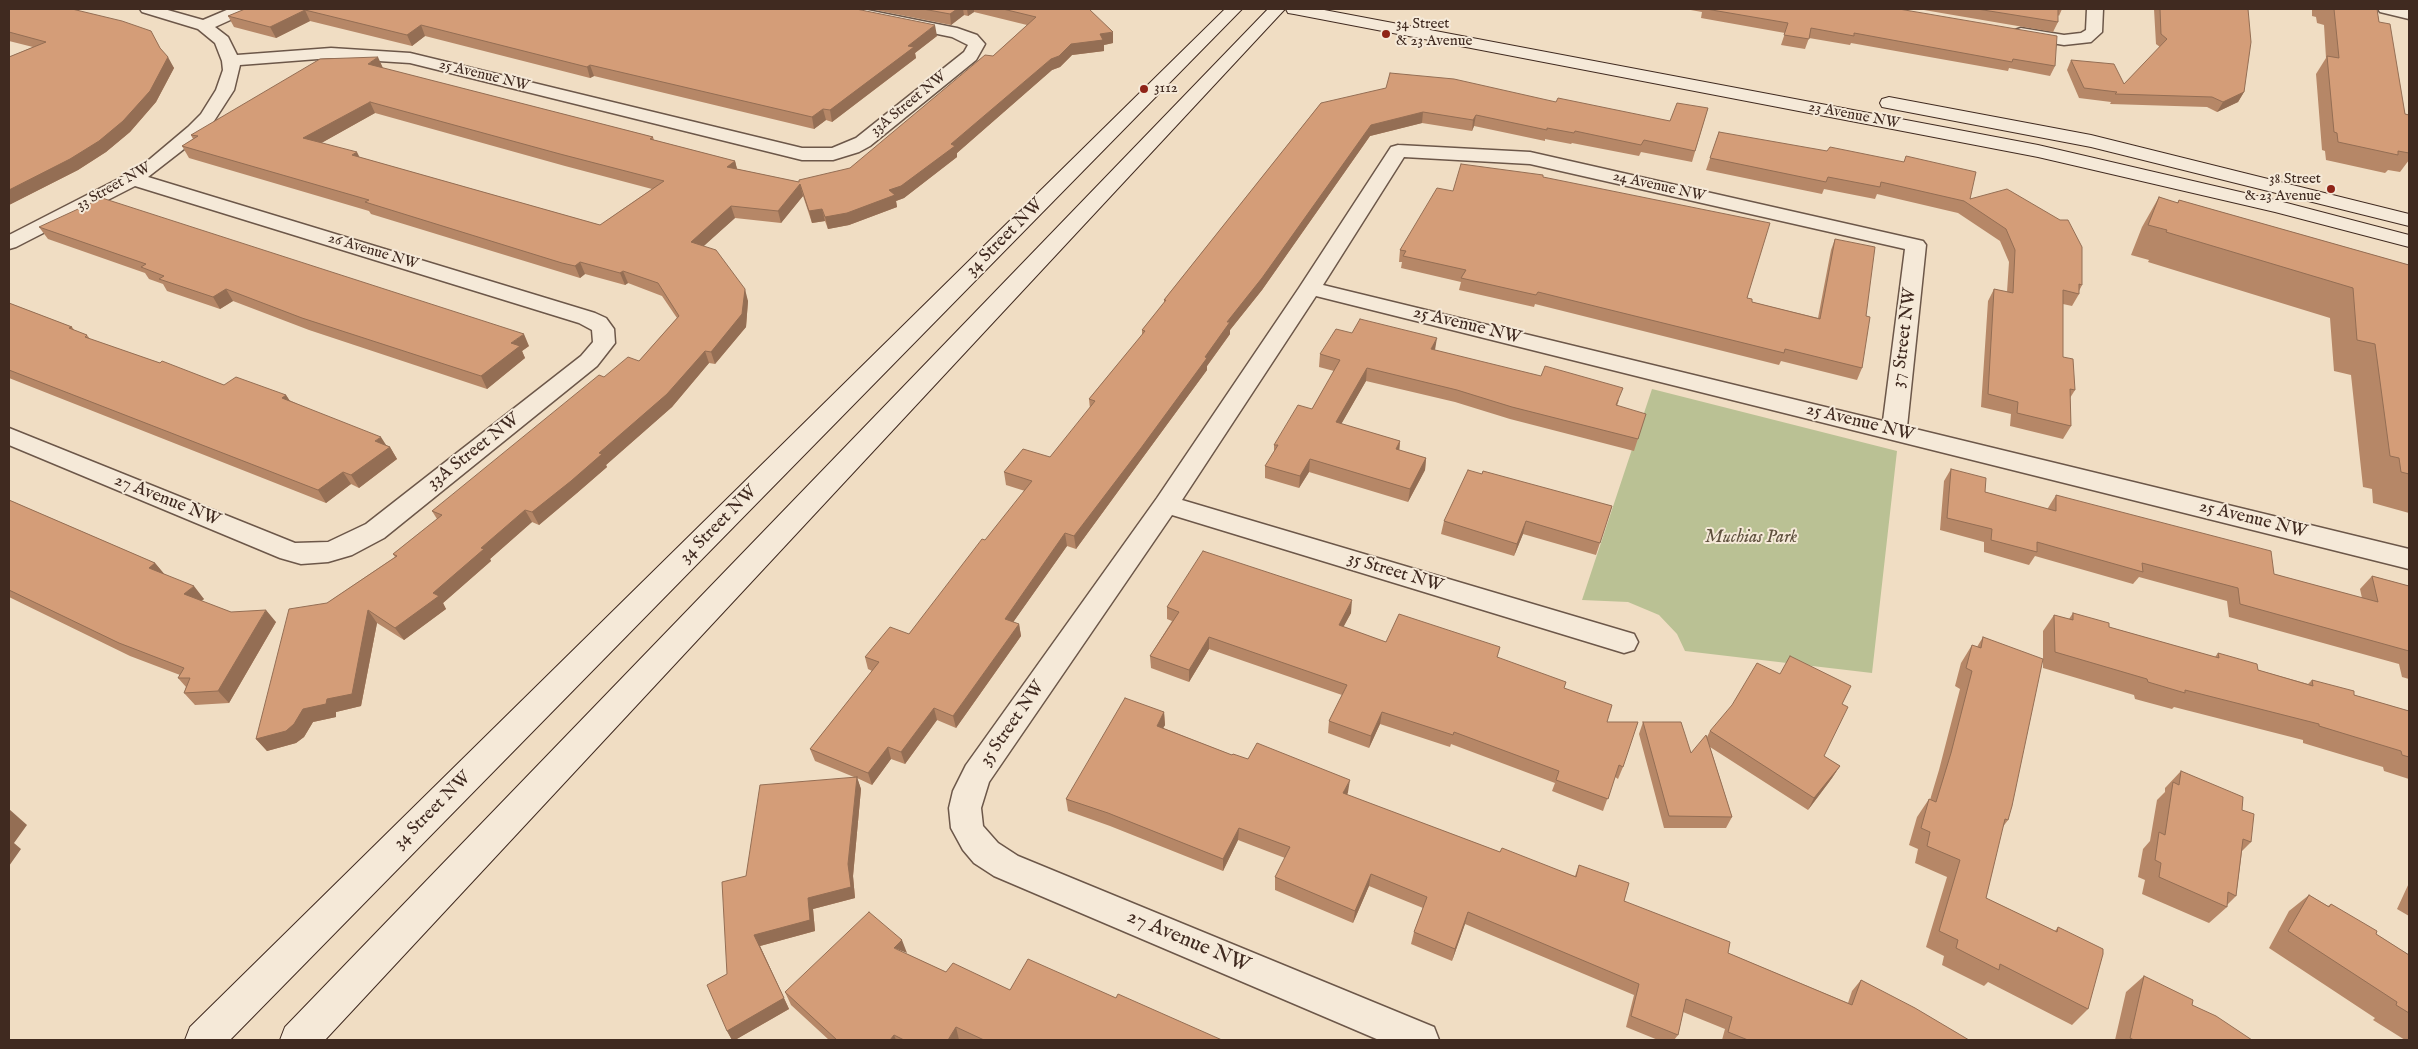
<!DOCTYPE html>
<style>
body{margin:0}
#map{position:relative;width:2418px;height:1049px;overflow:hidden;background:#f0ddc3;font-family:"IM FELL English",serif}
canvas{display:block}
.frame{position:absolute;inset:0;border:10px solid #402a20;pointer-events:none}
</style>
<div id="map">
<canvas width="2418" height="1049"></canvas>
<div class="frame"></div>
</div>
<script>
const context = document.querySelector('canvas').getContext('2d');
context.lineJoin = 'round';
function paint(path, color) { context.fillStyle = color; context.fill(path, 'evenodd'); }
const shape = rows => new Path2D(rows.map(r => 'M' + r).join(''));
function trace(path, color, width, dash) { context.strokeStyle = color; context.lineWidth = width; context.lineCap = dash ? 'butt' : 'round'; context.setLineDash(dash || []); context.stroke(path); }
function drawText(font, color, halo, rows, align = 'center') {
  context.font = font + ' "IM FELL English",serif'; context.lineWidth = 4; context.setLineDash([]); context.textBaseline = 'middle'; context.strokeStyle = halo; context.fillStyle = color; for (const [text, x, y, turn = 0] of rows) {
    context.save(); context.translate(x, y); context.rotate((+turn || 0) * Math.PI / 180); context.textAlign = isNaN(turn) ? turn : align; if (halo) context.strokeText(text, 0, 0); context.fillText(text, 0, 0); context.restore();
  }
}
paint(shape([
 [1652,389,1897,451,1872,673,1685,651,1677,634,1659,615,1628,602,1582,600]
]), '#bac194');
const minor = shape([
 [140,9,164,9,203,20,229,9,250,9,248,12,215,27,228,37,237,55,331,48,410,53,802,148,832,148,856,138,964,52,968,45,952,37,840,14,834,12,832,9,862,9,957,28,977,35,985,44,976,60,870,146,859,152,833,160,802,160,410,63,331,58,240,65,234,90,214,121,202,135,148,177,595,313,606,318,614,329,615,343,597,366,384,538,352,555,328,562,301,564,280,558,9,445,9,428,295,543,328,542,366,524,581,356,593,342,592,330,579,323,135,186,16,247,9,249,9,235,126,175,150,159,188,127,201,114,216,90,223,70,222,61,215,43,198,29,142,12,140,9],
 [2087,9,2103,9,2102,32,2091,42,2064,45,2021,38,2015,36,2013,33,2015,30,2021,28,2064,35,2081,33,2086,30,2087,9],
 [2378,9,2409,9,2409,19,2380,12,2378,9],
 [1398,145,1530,152,1923,241,1926,245,1907,427,2409,549,2409,569,1316,296,1182,500,1634,634,1638,642,1634,650,1624,653,1172,515,989,782,981,808,983,826,998,843,1018,856,1434,1027,1439,1040,1379,1040,994,876,974,863,963,850,951,828,949,808,953,791,966,765,1157,498,1299,288,1391,147,1398,145],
 [1404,157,1530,164,1905,249,1883,421,1323,285,1404,157]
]);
const secondary = shape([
 [1225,9,1242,9,230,1040,185,1040,190,1027,1225,9],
 [1268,9,1285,9,325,1040,280,1040,285,1027,1268,9],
 [1286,9,1319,9,2038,145,2279,201,2409,235,2409,247,2275,212,2038,157,1294,14,1288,13,1286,9],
 [1889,97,2091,135,2409,214,2409,226,2091,147,1882,107,1880,103,1882,99,1889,97]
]);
trace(minor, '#6c5749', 3);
trace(secondary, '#402a20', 2);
paint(minor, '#f5e9d8');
paint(secondary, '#f5e9d8');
paint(shape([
 [9,9,151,31,161,50,174,68,156,102,130,132,106,152,78,170,9,205,9,57,33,47,9,41],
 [245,9,856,9,937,36,915,53,916,58,832,122,826,120,814,129,594,76,590,78,425,36,412,46,310,21,276,38,234,27,228,16],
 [870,9,1089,9,1113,43,1104,45,1104,51,1072,55,1060,67,1052,70,957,153,957,157,904,198,896,201,897,207,849,225,828,229,825,221,812,223,803,196,781,223,735,218,703,246,748,301,746,327,715,364,709,363,672,407,606,465,607,467,577,493,539,525,532,522,490,559,491,561,443,603,446,609,404,640,377,623,361,706,336,712,336,717,313,722,304,737,296,743,267,751,256,739,327,603,395,557,393,554,437,519,432,511,604,377,639,361,677,318,662,296,628,283,625,285,585,274,580,278,371,214,369,211,189,158,182,146,193,139,191,135,383,68,653,137,654,140,735,161,737,169,799,182,850,168,993,56,1027,25,974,12,968,16,964,15,951,25],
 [375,113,565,166,652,189,600,225,359,157,321,143],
 [1685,9,1899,9,2055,66,2050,76,2009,68,2008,71,1851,43,1850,45,1809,38,1805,49,1781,45,1785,33,1701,18,1702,12],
 [1918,9,2062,9,2059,16,2058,15,2058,22,2053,32],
 [2154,9,2248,9,2244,92,2238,102,2217,112,2207,107,2110,104,2111,102,2079,98,2067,70,2071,60,2124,84,2160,47,2156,44],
 [2312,9,2377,9,2379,22,2405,114,2409,115,2409,160,2400,172,2388,170,2385,173,2326,160,2325,151,2322,150,2316,74,2326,58,2324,25,2317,23,2316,17,2312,16],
 [1556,102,1670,121,1708,108,1692,162,1641,152,1639,156,1572,143,1571,144,1545,139,1545,141,1474,126,1472,131,1422,123,1370,136,1262,290,1230,330,1230,334,1207,366,1207,370,1141,460,1076,549,1067,546,1013,622,1019,624,1021,636,956,728,937,720,905,764,891,759,872,785,857,778,861,789,853,876,855,898,813,909,815,931,760,946,789,1009,735,1040,732,1040,727,1031,727,974,746,876,854,777,815,761,810,749,872,671,868,669,865,657,909,634,1025,491,1006,485,1004,472,1050,457,1090,409,1089,399,1142,335,1142,330,1164,303,1164,300,1321,103],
 [1719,132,1970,199,2082,285,2079,291,2079,294,2072,306,2063,304,2063,357,2075,390,2070,398,2071,426,2063,439,2010,426,2011,414,1981,407,1988,301,1994,289,2007,292,2009,262,2000,241,1958,213,1877,194,1875,199,1824,189,1822,194,1706,170],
 [1543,177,1747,298,1752,302,1818,318,1831,250,1835,239,1866,316,1862,368,1857,380,1781,361,1779,365,1535,304,1534,307,1459,290,1461,282,1401,268,1402,262,1399,262,1400,250,1453,191],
 [2159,197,2177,203,2179,200,2409,265,2409,513,2373,503,2372,489,2363,487,2351,375,2334,371,2330,318,2148,262,2149,260,2131,255,2142,227],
 [39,227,529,346,522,351,525,358,487,389,309,330,233,301,220,309,167,291,163,284,149,279,145,273,48,239],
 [9,303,72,327,75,331,87,335,90,339,224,385,286,395,289,400,390,447,397,459,359,488,351,484,326,503,9,378],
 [1352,333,1435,350,1619,400,1617,406,1642,426,1634,451,1510,419,1455,402,1366,381,1341,424,1400,441,1399,450,1426,458,1425,470,1408,502,1309,472,1299,488,1265,478,1265,466,1274,452,1274,445,1312,409,1334,371,1319,367,1320,354],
 [1951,469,1985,492,2048,509,2048,508,2056,495,2274,574,2362,598,2360,589,2372,576,2409,586,2409,679,2402,677,2399,664,2229,617,2227,601,2139,577,2133,584,2035,556,2029,565,1984,552,1984,542,1940,530,1944,481],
 [1482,474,1612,506,1596,555,1523,534,1514,556,1441,534,1444,521],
 [9,500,155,563,164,574,204,599,201,601,231,612,276,622,229,703,195,705,184,693,186,687,178,678,180,675,130,656,9,597],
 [1167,607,1351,613,1343,627,1386,642,1498,658,1564,688,1607,722,1623,767,1618,779,1615,777,1603,811,1552,791,1555,783,1451,744,1450,747,1380,724,1369,748,1328,733,1329,721,1342,695,1209,649,1189,682,1151,668,1150,656,1172,621,1167,619],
 [2073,613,2109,627,2215,657,2218,653,2258,670,2308,684,2312,680,2354,695,2409,711,2409,779,2384,771,2383,767,2303,743,2303,740,2174,707,2172,709,2135,699,2134,695,2043,668,2043,631,2054,615,2069,619],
 [1983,637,2008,820,2002,828,1986,898,2055,931,2058,927,2088,1009,2072,1025,1988,982,1984,986,1942,965,1944,956,1926,947,1947,877,1915,863,1918,849,1909,845,1917,817,1929,799,1930,800,1939,770,1960,689,1955,686,1961,663,1972,645,1977,647],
 [1842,704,1824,756,1840,766,1832,778,1808,810,1710,747,1732,817,1726,828,1664,828,1639,734,1643,722,1691,753,1707,737,1710,731],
 [1164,712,1165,725,1163,728,1232,755,1248,759,1348,792,1347,795,1500,852,1575,876,1579,865,1624,901,1728,953,1848,1003,1852,991,1861,980,1969,1040,1722,1040,1725,1029,1683,1012,1678,1035,1674,1040,1658,1040,1626,1027,1634,995,1465,924,1452,961,1411,944,1414,932,1423,908,1369,886,1353,923,1275,890,1275,877,1285,858,1238,840,1223,871,1110,826,1068,811,1066,799],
 [2181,771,2242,810,2251,842,2242,851,2236,896,2227,905,2227,907,2209,923,2142,894,2145,880,2138,877,2143,849,2150,841,2157,800,2165,792,2165,788],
 [2409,883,2409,916,2397,909],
 [2309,895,2328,906,2331,904,2376,934,2409,955,2409,1040,2405,1040,2373,1020,2375,1018,2269,948,2289,911],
 [907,954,946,972,1010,990,1116,998,1222,1040,829,1040,791,1005,785,992],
 [2144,976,2192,1005,2252,1040,2115,1040,2126,992]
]), '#b68767');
paint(shape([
 [957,9,963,9,964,15,951,25,950,14],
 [967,9,974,9,974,12,968,16],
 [305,10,310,21,276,38,270,27],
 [421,25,425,36,412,46,407,35],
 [935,25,937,36,915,53,916,58,832,122,830,110,908,46],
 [1113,32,1113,43,1104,45,1104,51,1072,55,1060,67,1052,70,957,153,957,157,904,198,896,201,897,207,849,225,828,229,825,217,889,190,951,144,1051,59,1071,44,1100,34],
 [168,57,174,68,156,102,130,132,106,152,78,170,9,205,9,190],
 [378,57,383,68,373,76,368,64],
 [590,65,594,76,590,78,587,67],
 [2244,92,2238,102,2217,112,2223,102],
 [370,102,375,113,309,150,303,138],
 [823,109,826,120,814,129,812,117],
 [1423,112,1422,123,1370,136,1262,290,1230,330,1230,334,1207,366,1207,370,1141,460,1076,549,1074,536,1205,357,1227,322,1371,125],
 [1476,115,1474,126,1472,131,1473,120],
 [357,152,363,164,352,155],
 [735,161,738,173,727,167],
 [800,184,803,196,781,223,778,211],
 [731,206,735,218,695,254,691,242],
 [822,209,825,221,812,223,809,211],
 [580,262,585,274,580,278,575,266],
 [623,271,628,283,625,285,620,273],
 [226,289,233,301,220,309,213,297],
 [745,289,748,301,746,327,715,364,711,352],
 [524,334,529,346,522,351,525,358,487,389,481,376,511,343],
 [1437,338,1435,350,1431,349],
 [705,351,709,363,672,407,606,465,607,467,577,493,539,525,532,512],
 [1367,368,1366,381,1335,435,1336,422],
 [286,395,294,407,282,398],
 [381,437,388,448,390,447,397,459,359,488,351,475,375,441],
 [1400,441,1399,453,1396,449],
 [1426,458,1425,470,1408,502,1410,489],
 [1310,459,1309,472,1299,488,1300,476],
 [343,472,351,484,326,503,318,490],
 [525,510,532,522,490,559,491,561,443,603,446,609,404,640,395,628,481,548],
 [1526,521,1523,534,1514,556,1517,544],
 [1065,533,1067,546,1007,631,1005,619],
 [155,563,166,576,149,568],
 [194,586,204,599,194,607,184,594],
 [1352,600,1351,613,1338,637,1339,625],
 [266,610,276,622,229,703,218,691],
 [368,610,377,623,361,706,336,712,336,717,313,722,304,737,296,743,267,751,256,739,303,709,327,699],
 [1019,624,1021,636,956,728,953,716],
 [1209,637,1209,649,1189,682,1189,670],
 [934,708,937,720,905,764,901,752],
 [1164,712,1165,725,1157,739,1157,726],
 [1382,712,1380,724,1369,748,1371,736],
 [888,747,891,759,872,785,868,773],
 [1840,766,1832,778,1808,810,1814,798],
 [857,777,861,789,853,876,855,898,813,909,815,931,760,946,789,1009,735,1040,732,1040,727,1031,754,935,808,898,848,864],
 [1350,780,1348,792,1342,806,1343,793],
 [9,809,27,825,14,843,21,849,9,866],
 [1239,828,1238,840,1223,871,1223,859],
 [1371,874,1369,886,1353,923,1355,911],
 [1468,912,1465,924,1452,961,1455,949],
 [902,940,907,953,894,948],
 [956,1027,959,1040,948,1040],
 [894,1035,896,1040,890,1040]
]), '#946e54');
const building = shape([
 [9,9,72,9,122,21,151,31,160,48,168,57,150,91,123,121,99,141,70,159,9,190,9,57,46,42,9,32,9,9],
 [245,9,856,9,935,25,908,46,914,47,830,110,823,109,812,117,590,65,587,67,421,25,407,35,305,10,270,27,228,16,245,9],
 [923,9,957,9,950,14,923,9],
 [1003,9,1089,9,1113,32,1100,34,1103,40,1071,44,1059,56,1051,59,951,144,955,146,901,186,889,190,895,195,847,213,825,217,822,209,809,211,800,184,778,211,731,206,691,242,716,250,745,289,742,314,711,352,705,351,667,394,599,453,602,454,571,481,532,512,525,510,481,548,484,549,433,593,439,596,395,628,368,610,352,694,327,699,326,704,303,709,294,724,286,731,256,739,289,609,327,603,397,556,393,554,442,515,432,511,599,375,604,377,628,357,639,361,679,316,658,283,623,271,620,273,580,262,575,266,562,263,365,202,369,200,182,146,198,136,191,135,320,59,378,57,368,64,653,137,650,139,735,161,727,167,799,182,799,180,850,168,985,55,993,56,1036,17,1003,9],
 [370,102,560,154,664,181,600,225,352,155,357,152,303,138,370,102],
 [1706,9,1899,9,2057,36,2055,66,2013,59,2012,62,1854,33,1854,36,1811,28,1809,39,1784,35,1788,23,1706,9],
 [1977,9,2058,9,2058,22,1977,9],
 [2160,9,2248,9,2251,42,2244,92,2223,102,2212,97,2115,94,2117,92,2084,88,2071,60,2114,64,2124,84,2167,39,2161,34,2160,9],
 [2334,9,2377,9,2379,22,2390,24,2405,114,2409,115,2409,153,2398,151,2398,155,2338,142,2337,133,2334,132,2327,56,2339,58,2334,9],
 [1390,73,1454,79,1556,102,1558,98,1670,121,1677,103,1708,108,1695,151,1644,140,1641,145,1575,131,1574,133,1547,128,1547,130,1476,115,1473,120,1423,112,1371,125,1262,278,1227,322,1230,322,1205,357,1207,358,1141,448,1074,536,1065,533,1005,619,1019,624,953,716,934,708,901,752,888,747,868,773,810,749,879,662,865,657,890,627,909,634,982,539,985,540,1032,481,1004,472,1023,449,1050,457,1095,401,1089,399,1145,331,1142,330,1166,300,1164,300,1321,103,1386,88,1390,73],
 [1719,132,1827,151,1830,147,1904,162,1906,156,1976,172,1970,199,2007,189,2060,220,2068,220,2082,247,2082,285,2079,284,2079,294,2063,290,2063,357,2073,359,2075,390,2070,389,2071,426,2017,413,2018,402,1988,394,1994,289,2013,293,2015,250,2006,229,1964,201,1881,182,1880,187,1828,177,1826,182,1710,158,1719,132],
 [1461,164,1543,175,1543,177,1770,223,1747,298,1752,299,1752,302,1820,319,1835,239,1875,247,1866,316,1870,317,1862,368,1785,349,1784,353,1538,292,1536,295,1461,278,1466,270,1403,256,1406,251,1400,250,1437,188,1453,191,1461,164],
 [2159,197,2178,203,2179,200,2409,265,2409,474,2401,472,2399,458,2390,456,2375,344,2357,340,2353,288,2166,232,2167,230,2148,225,2159,197],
 [102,198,524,334,511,343,520,346,481,376,302,318,226,289,213,297,159,279,164,276,141,267,146,264,39,227,102,198],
 [9,303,72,327,69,328,87,335,85,337,160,363,162,361,224,385,236,377,286,395,282,398,381,437,375,441,390,447,351,475,343,472,318,490,9,370,9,303],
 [1360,319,1437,338,1431,349,1541,376,1545,366,1623,388,1616,405,1646,414,1638,439,1512,407,1457,390,1367,368,1336,422,1400,441,1396,449,1426,458,1410,489,1310,459,1300,476,1265,466,1278,445,1274,445,1298,405,1312,409,1340,360,1320,354,1336,329,1352,333,1360,319],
 [1951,469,1986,478,1985,492,2056,511,2056,495,2271,551,2274,574,2378,602,2372,576,2409,586,2409,651,2240,604,2238,588,2142,563,2143,572,2037,542,2037,552,1991,540,1992,529,1947,518,1951,469],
 [1468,470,1482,474,1483,471,1612,506,1600,543,1526,521,1517,544,1444,521,1468,470],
 [9,500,155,563,149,568,194,586,184,594,231,612,266,610,218,691,184,693,190,678,178,678,184,668,119,643,9,590,9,500],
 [1203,551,1352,600,1339,625,1386,642,1399,614,1500,647,1497,657,1566,682,1564,688,1612,705,1607,722,1638,722,1623,767,1619,765,1608,799,1556,780,1559,771,1454,732,1453,735,1382,712,1371,736,1329,721,1347,685,1209,637,1189,670,1150,656,1179,612,1167,607,1203,551],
 [2073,613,2109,623,2109,627,2219,658,2218,653,2257,664,2258,670,2313,686,2312,680,2354,691,2354,695,2409,711,2409,757,2402,755,2401,751,2319,726,2319,724,2185,690,2185,693,2148,682,2147,679,2055,652,2054,615,2073,620,2073,613],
 [1983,637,2043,659,2012,806,2008,820,2005,819,1986,898,2057,932,2058,927,2103,949,2103,954,2088,1009,2000,964,1999,970,1956,948,1958,940,1939,931,1960,860,1927,846,1930,832,1921,828,1929,799,1936,802,1951,753,1972,671,1966,668,1972,645,1981,648,1983,637],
 [1790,656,1851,686,1842,704,1848,707,1824,756,1840,766,1814,798,1710,731,1732,705,1757,663,1780,674,1790,656],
 [1125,698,1164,712,1157,726,1232,755,1233,754,1248,759,1257,743,1350,780,1343,793,1500,852,1502,848,1576,877,1579,865,1629,883,1624,901,1730,942,1728,953,1852,1005,1861,980,1915,1008,1969,1040,1748,1040,1728,1032,1732,1017,1686,999,1678,1035,1631,1016,1639,984,1468,912,1455,949,1414,932,1427,897,1371,874,1355,911,1275,877,1290,847,1239,828,1223,859,1108,813,1066,799,1125,698],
 [1643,722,1681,722,1691,753,1706,735,1732,817,1669,816,1643,722],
 [2181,771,2243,797,2242,810,2254,814,2251,842,2243,839,2236,896,2228,892,2227,907,2159,877,2161,863,2155,860,2159,832,2165,835,2173,782,2179,785,2181,771],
 [857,777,848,864,851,887,808,898,810,920,754,935,784,998,727,1031,707,985,727,974,722,882,746,876,760,785,857,777],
 [2309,895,2329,907,2331,904,2377,931,2376,934,2409,955,2409,1013,2396,1005,2397,1002,2288,931,2309,895],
 [869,912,902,940,894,948,946,972,953,963,1010,990,1028,959,1116,998,1118,994,1222,1040,984,1040,956,1027,948,1040,904,1040,894,1035,890,1040,837,1040,785,992,869,912],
 [2144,976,2193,1000,2192,1005,2216,1016,2252,1040,2134,1040,2130,1038,2144,976]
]);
paint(building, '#d49d78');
trace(building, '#946e54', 1);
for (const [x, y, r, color] of [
 [1386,34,5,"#8f2418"],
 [1144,89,5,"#8f2418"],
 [2331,189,5,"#8f2418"]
]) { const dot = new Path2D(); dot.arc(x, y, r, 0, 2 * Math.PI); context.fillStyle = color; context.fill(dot); trace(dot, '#f5e9d8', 2); }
drawText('15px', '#402a20', '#f5e9d8', [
 ["34 Street",1396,25],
 ["& 23 Avenue",1396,42],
 ["3112",1154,89],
 ["38 Street",2321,180,"right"],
 ["& 23 Avenue",2321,197,"right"]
], 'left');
drawText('15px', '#402a20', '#f5e9d8', [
 ["25 Avenue NW",484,76,14],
 ["33A Street NW",909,104,-39],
 ["23 Avenue NW",1854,116,11],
 ["33 Street NW",114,187,-29],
 ["24 Avenue NW",1659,187,13],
 ["26 Avenue NW",373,252,17]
]);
drawText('18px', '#402a20', '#f5e9d8', [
 ["34 Street NW",1005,238,-45],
 ["25 Avenue NW",1467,326,14],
 ["37 Street NW",1905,338,-83],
 ["25 Avenue NW",1860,423,14],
 ["33A Street NW",474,452,-38],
 ["27 Avenue NW",167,501,22],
 ["25 Avenue NW",2253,520,14],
 ["34 Street NW",719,525,-45],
 ["35 Street NW",1395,573,17],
 ["35 Street NW",1013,724,-55],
 ["34 Street NW",433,811,-45]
]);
drawText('italic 18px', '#5e503d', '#f5e9d8', [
 ["Muchias Park",1751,538]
]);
drawText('21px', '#402a20', '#f5e9d8', [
 ["27 Avenue NW",1188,942,23]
]);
</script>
